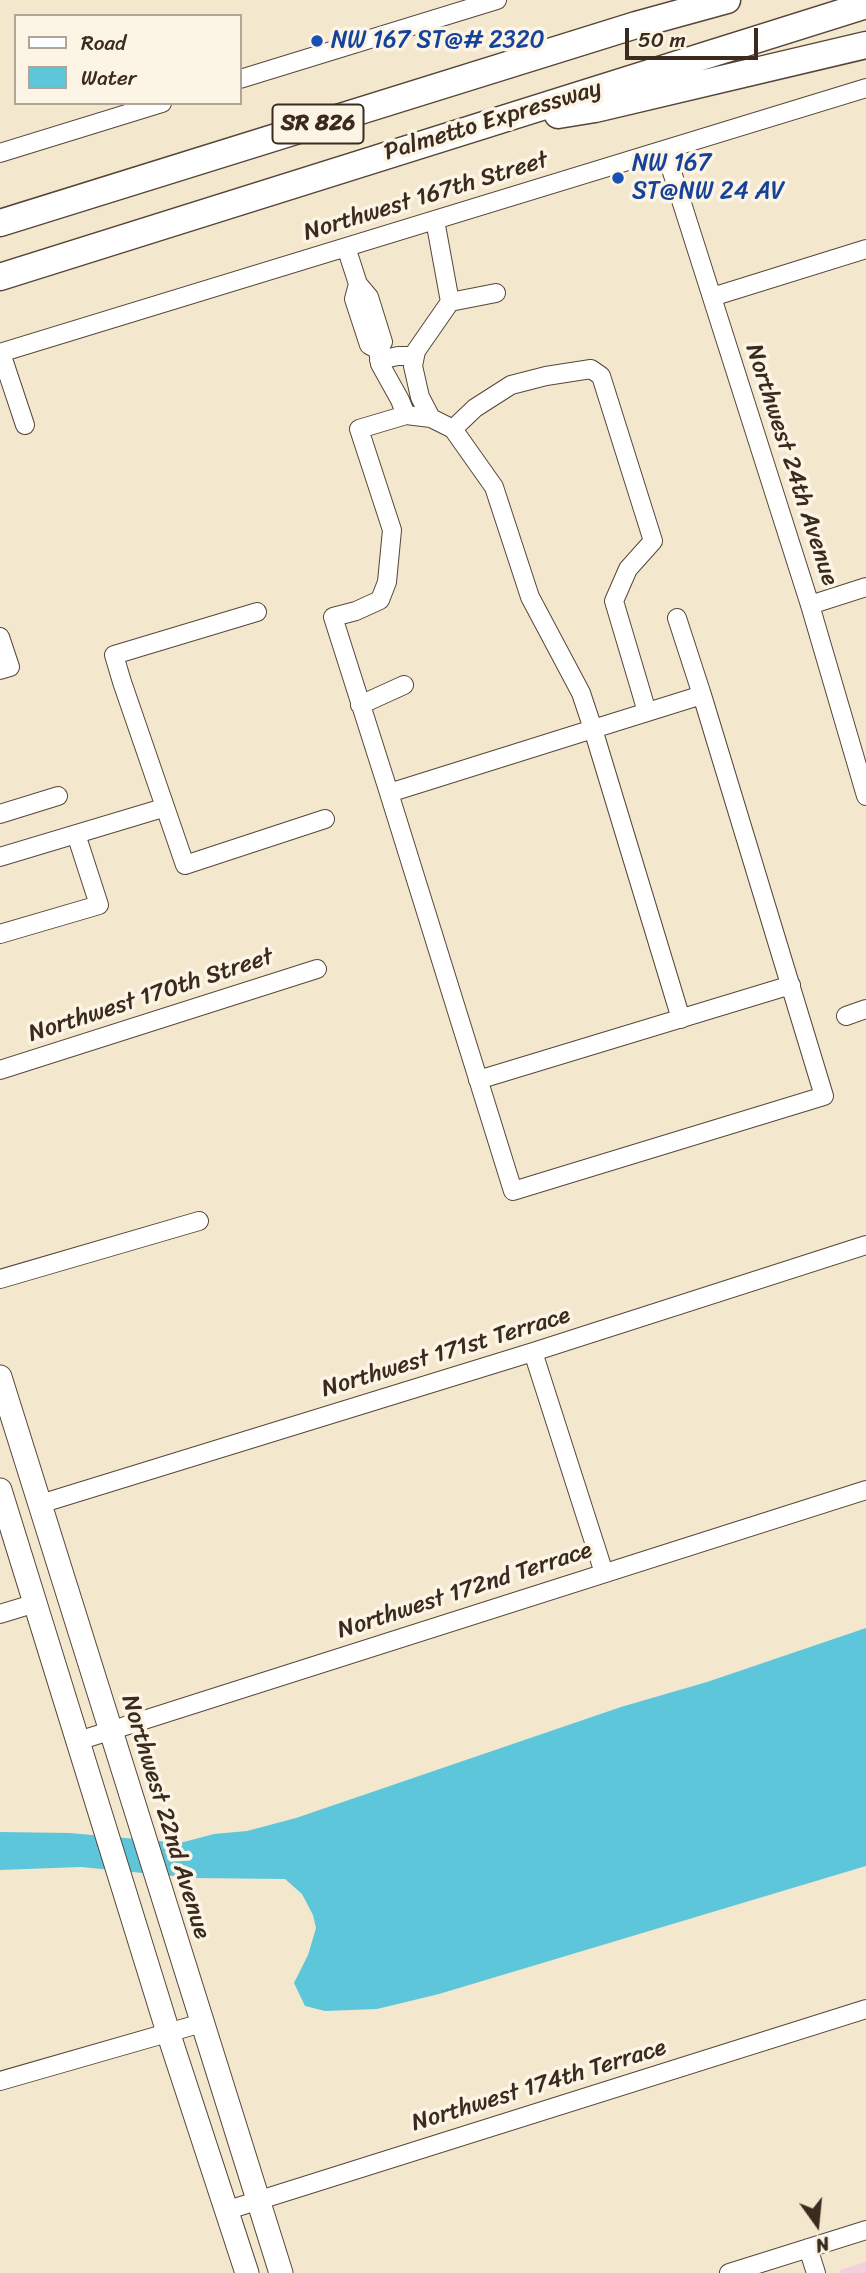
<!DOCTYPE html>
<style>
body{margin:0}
#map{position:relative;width:866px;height:2273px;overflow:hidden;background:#f3e8cd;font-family:Sriracha,sans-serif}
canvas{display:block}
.legend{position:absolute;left:14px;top:14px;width:228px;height:91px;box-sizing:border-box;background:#fcf5e5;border:2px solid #afa495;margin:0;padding:9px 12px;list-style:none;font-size:21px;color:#3b2a1e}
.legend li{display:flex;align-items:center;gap:14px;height:35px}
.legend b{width:35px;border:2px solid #afa495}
.north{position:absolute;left:782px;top:2189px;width:70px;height:70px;-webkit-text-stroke:5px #fcf5e5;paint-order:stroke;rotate:165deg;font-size:19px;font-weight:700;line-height:28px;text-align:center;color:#3b2a1e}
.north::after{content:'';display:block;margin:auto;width:24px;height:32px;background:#3b2a1e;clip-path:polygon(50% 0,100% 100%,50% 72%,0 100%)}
.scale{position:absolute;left:625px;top:28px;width:133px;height:32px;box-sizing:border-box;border:4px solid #3b2a1e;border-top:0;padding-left:9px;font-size:21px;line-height:24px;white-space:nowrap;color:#3b2a1e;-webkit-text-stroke:5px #fcf5e5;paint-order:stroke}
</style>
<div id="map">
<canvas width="866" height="2273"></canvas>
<ul class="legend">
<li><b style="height:9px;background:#fff"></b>Road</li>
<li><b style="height:19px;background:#5ec6db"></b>Water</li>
</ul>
<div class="north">N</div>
<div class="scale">50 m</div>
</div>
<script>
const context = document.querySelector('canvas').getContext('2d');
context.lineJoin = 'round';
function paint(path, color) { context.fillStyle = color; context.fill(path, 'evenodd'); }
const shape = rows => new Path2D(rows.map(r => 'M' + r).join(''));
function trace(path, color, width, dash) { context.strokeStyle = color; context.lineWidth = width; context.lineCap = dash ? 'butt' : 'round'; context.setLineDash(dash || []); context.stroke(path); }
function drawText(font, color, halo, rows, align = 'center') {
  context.font = font + ' Sriracha,sans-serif'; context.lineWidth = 7; context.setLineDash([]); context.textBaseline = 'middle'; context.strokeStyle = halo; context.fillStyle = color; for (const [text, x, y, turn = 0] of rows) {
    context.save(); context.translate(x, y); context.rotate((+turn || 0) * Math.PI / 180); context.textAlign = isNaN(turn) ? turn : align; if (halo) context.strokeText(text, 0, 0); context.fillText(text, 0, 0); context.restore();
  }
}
paint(shape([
 [866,2262,866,2273,841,2273,840,2270]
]), '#f4cfdd');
paint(shape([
 [866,1628,866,1866,439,1994,377,2009,325,2011,305,2006,294,1983,308,1955,316,1928,313,1915,302,1894,285,1879,194,1878,81,1867,0,1870,0,1832,70,1833,180,1843,214,1834,247,1831,296,1818,621,1707,707,1682]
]), '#5ec6db');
const minor = shape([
 [240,79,497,0],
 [665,150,810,605,866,796],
 [0,153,162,103],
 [346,247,358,284,369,297,383,342,378,350,380,364,400,400,406,415],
 [358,284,354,299,369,345,378,350],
 [712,297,866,249],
 [450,302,496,293],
 [0,353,866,88],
 [1,353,25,425],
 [379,360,398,356,415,356],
 [431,418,420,397,413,366,416,351,450,302,435,220],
 [453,429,475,408,511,385,546,376,591,369,601,376,653,541,628,569,614,601,647,712],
 [810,605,866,587],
 [257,612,114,655,122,682,185,865,325,819],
 [677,618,702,695],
 [0,637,10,667,0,670],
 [360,705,404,685],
 [389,793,333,617,356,611,380,600,387,582,392,530,359,429,406,415,431,418,453,429,494,487,530,597,581,693,593,729,389,793,513,1191,824,1096,702,695,593,729,681,1019],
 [0,814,58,796],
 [0,857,163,808],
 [0,934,99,905,76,834],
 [846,1016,866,1009],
 [0,1070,317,969],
 [478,1080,791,985],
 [0,1279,199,1221],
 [533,1352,604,1573],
 [40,1504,533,1352,866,1245],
 [0,1614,36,1603],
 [78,1741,866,1490],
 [0,2081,202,2023],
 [228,2210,866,2009],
 [808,2248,816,2273],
 [729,2273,866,2230]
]);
const major = shape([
 [0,1377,281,2273],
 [0,1490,168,2032,247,2273]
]);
const highway = shape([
 [558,115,595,109,866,45],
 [0,223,636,25,727,0],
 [0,277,866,5]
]);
trace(minor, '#574638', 20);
trace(major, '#574638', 25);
trace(highway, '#574638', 29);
trace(minor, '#fff', 18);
trace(major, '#fff', 23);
trace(highway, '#fff', 26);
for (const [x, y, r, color] of [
 [317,41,7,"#1a4fb4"],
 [618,178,7,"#1a4fb4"]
]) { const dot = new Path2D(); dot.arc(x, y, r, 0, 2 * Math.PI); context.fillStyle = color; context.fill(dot); trace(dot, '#fcf5e5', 2.5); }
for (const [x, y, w] of [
 [318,124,91]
]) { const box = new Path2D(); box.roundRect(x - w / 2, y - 19.5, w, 39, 5); context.fillStyle = '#fcf5e5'; context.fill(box); trace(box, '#3b2a1e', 2); }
drawText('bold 23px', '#3b2a1e', null, [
 ["SR 826",318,124]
]);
drawText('24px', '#164399', '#fcf5e5', [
 ["NW 167 ST@# 2320",331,41],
 ["NW 167",632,164],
 ["ST@NW 24 AV",632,192]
], 'left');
drawText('24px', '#3b2a1e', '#fcf5e5', [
 ["Palmetto Expressway",493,121,-17],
 ["Northwest 167th Street",426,197,-17],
 ["Northwest 24th Avenue",791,465,72],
 ["Northwest 170th Street",151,996,-18],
 ["Northwest 171st Terrace",446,1353,-17],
 ["Northwest 172nd Terrace",465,1591,-18],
 ["Northwest 22nd Avenue",165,1817,73],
 ["Northwest 174th Terrace",539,2086,-17]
]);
</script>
